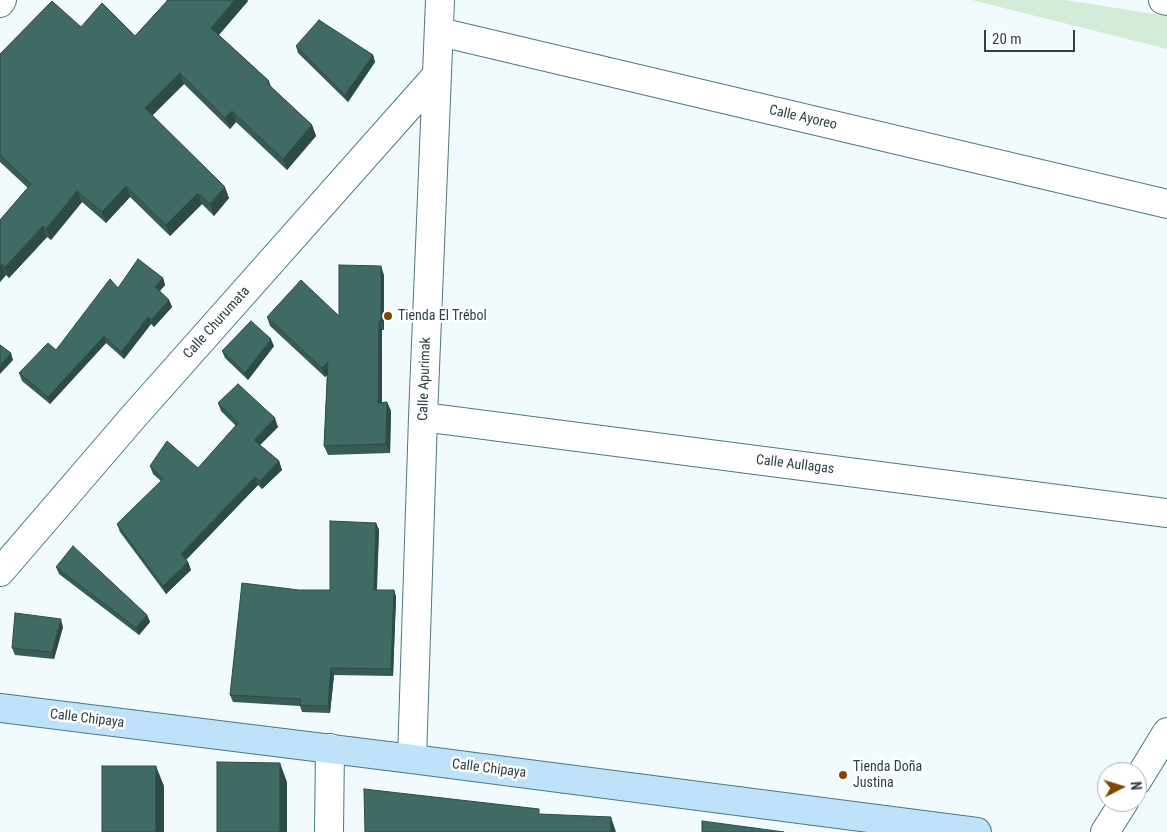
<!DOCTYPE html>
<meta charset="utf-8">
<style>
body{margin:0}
#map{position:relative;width:1167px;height:832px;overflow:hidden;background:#f1fafc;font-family:"Roboto Condensed",sans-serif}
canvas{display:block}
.north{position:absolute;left:1097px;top:762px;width:50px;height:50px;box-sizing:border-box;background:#fff;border:1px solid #abb3b5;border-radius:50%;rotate:85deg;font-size:14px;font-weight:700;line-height:20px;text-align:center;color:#2e4145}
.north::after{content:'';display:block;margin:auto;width:18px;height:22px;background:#834701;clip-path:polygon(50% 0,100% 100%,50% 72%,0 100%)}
.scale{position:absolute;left:984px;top:30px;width:91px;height:22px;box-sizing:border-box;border:2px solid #2e4145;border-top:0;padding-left:6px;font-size:15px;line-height:18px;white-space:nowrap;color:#2e4145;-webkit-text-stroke:4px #fff;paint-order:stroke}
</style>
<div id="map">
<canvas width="1167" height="832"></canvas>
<div class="north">N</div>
<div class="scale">20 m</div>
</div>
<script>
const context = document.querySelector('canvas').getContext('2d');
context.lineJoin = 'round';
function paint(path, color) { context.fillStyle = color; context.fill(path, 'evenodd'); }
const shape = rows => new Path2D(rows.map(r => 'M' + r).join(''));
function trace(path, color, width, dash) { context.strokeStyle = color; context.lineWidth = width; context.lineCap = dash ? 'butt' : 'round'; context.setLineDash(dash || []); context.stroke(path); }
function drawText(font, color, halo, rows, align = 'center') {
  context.font = font + ' "Roboto Condensed",sans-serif'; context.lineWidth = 5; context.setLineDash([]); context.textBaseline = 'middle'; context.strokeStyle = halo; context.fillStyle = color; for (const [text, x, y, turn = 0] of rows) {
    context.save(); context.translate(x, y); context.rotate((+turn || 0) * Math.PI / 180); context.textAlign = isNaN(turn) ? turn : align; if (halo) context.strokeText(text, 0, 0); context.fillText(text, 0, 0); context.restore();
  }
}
paint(shape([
 [972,0,1065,0,1167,16,1167,49]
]), '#d2ecd8');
const street = shape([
 [1163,0,1167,1],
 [0,3,2,0],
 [440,32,1167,204],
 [423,417,1167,513],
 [0,572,135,415,436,76],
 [412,759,423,417,440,0],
 [1137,781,1167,732],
 [329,832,330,748],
 [1105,832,1124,802]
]);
const secondary = shape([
 [0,708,412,759,977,832]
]);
trace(street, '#4d7881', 30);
trace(secondary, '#4d7881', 30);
trace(street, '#fff', 28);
trace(secondary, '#bde2f9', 28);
paint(shape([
 [166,0,247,0,248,1,219,35,269,81,271,87,312,125,316,136,287,170,236,122,230,129,184,84,152,115,229,198,214,216,202,204,170,236,130,197,106,223,82,202,51,240,47,237,9,278,6,275,0,282,0,220,28,188,0,162,0,54,81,27,135,36,167,1],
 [296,46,373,55,375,62,348,102,298,53],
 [384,275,384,330,382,330,382,402,387,402,391,411,390,453,328,455,324,446,327,375,325,377,270,326,267,317,339,316],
 [163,278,165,285,160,291,169,300,172,307,154,327,151,324,124,359,106,343,50,404,22,381,19,373,56,350,118,288],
 [274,346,248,380,225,358,222,351],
 [218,403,278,427,260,445,279,461,282,470,262,489,258,485,186,560,188,562,191,570,166,594,120,532,117,524,161,481,153,474,150,466,198,468,236,426,221,411],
 [376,523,379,530,377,590,394,590,396,597,393,676,334,675,330,713,302,712,300,706,233,702,230,695,299,590,330,590],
 [56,567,147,615,150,622,139,635,59,574],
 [63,627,54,659,15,655,12,648]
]), '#375c56');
paint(shape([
 [235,0,247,0,248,1,215,39,211,28],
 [373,55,375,62,348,102,345,95],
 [180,73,184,84,149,119,145,108],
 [232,111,236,122,230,129,225,118],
 [312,125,316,136,287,170,283,159],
 [126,186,130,197,106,223,102,212],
 [225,187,229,198,214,216,210,204],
 [77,191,82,202,51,240,46,229],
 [198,193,202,204,170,236,166,225],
 [43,226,47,237,9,278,5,267],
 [2,264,6,275,0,282,0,266],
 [381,266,384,275,384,330,381,321],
 [163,278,165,285,157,294,155,287],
 [169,300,172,307,154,327,151,320],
 [148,317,151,324,124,359,121,352],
 [379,321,382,330,382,412,378,403],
 [104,336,106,343,50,404,48,397],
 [271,339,274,346,248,380,245,373],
 [11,353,13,360,0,374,0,365],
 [328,362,331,371,325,377,322,368],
 [387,402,391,411,390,453,386,444],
 [275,418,278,427,257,448,254,440],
 [279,461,282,470,262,489,260,481],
 [255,477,258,485,184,562,181,554],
 [376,523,379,530,376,597,374,590],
 [188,562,191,570,166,594,163,586],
 [394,590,396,597,393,676,391,669],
 [147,615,150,622,139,635,136,628],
 [61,619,63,627,54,659,52,652],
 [331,668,334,675,330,713,328,706],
 [280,763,287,782,287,832,280,832],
 [156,766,164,786,164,832,156,832],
 [611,817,616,832,611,832]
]), '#2d4b46');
const building = shape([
 [168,0,235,0,211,28,269,81,267,83,312,125,283,159,232,111,225,118,180,73,145,108,225,187,210,204,198,193,166,225,126,186,102,212,77,191,46,229,43,226,5,267,2,264,0,266,0,220,31,184,0,155,0,54,52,1,81,27,102,3,135,36,168,0],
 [319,20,373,55,345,95,296,46,319,20],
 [138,259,163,278,155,287,169,300,151,320,148,317,121,352,104,336,48,397,19,373,48,343,56,350,110,279,118,288,138,259],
 [339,265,381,266,381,321,379,321,378,403,387,402,386,444,324,446,328,362,322,368,267,317,301,280,339,316,339,265],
 [251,321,271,339,245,373,222,351,251,321],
 [0,345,11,353,0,365,0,345],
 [238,384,275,418,254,440,279,461,260,481,255,477,181,554,188,562,163,586,117,524,163,479,150,466,167,441,198,468,238,423,218,403,238,384],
 [330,521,376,523,374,590,394,590,391,669,331,668,328,706,300,705,301,699,230,695,242,583,299,590,330,590,330,521],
 [73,546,147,615,136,628,56,567,73,546],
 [15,613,61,619,52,652,12,648,15,613],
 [217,762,280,763,280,832,217,832,217,762],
 [102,766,156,766,156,832,102,832,102,766],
 [364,789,539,809,539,814,611,817,611,832,365,832,364,789],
 [702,821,784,832,702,832,702,821]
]);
paint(building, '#406b64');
trace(building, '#2d4b46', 1);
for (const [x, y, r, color] of [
 [388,316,5,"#834701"],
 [843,775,5,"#834701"]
]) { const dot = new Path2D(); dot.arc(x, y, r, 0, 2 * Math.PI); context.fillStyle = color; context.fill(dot); trace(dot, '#fff', 2); }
drawText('14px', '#2e4145', '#fff', [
 ["Calle Ayoreo",803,118,13],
 ["Calle Churumata",217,323,-48],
 ["Calle Apurimak",425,379,-88],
 ["Calle Aullagas",795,465,7],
 ["Calle Chipaya",87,719,7],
 ["Calle Chipaya",489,769,7]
]);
drawText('14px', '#2e4145', '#fff', [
 ["Tienda El Trébol",398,316],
 ["Tienda Doña",853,767],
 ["Justina",853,783]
], 'left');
</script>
